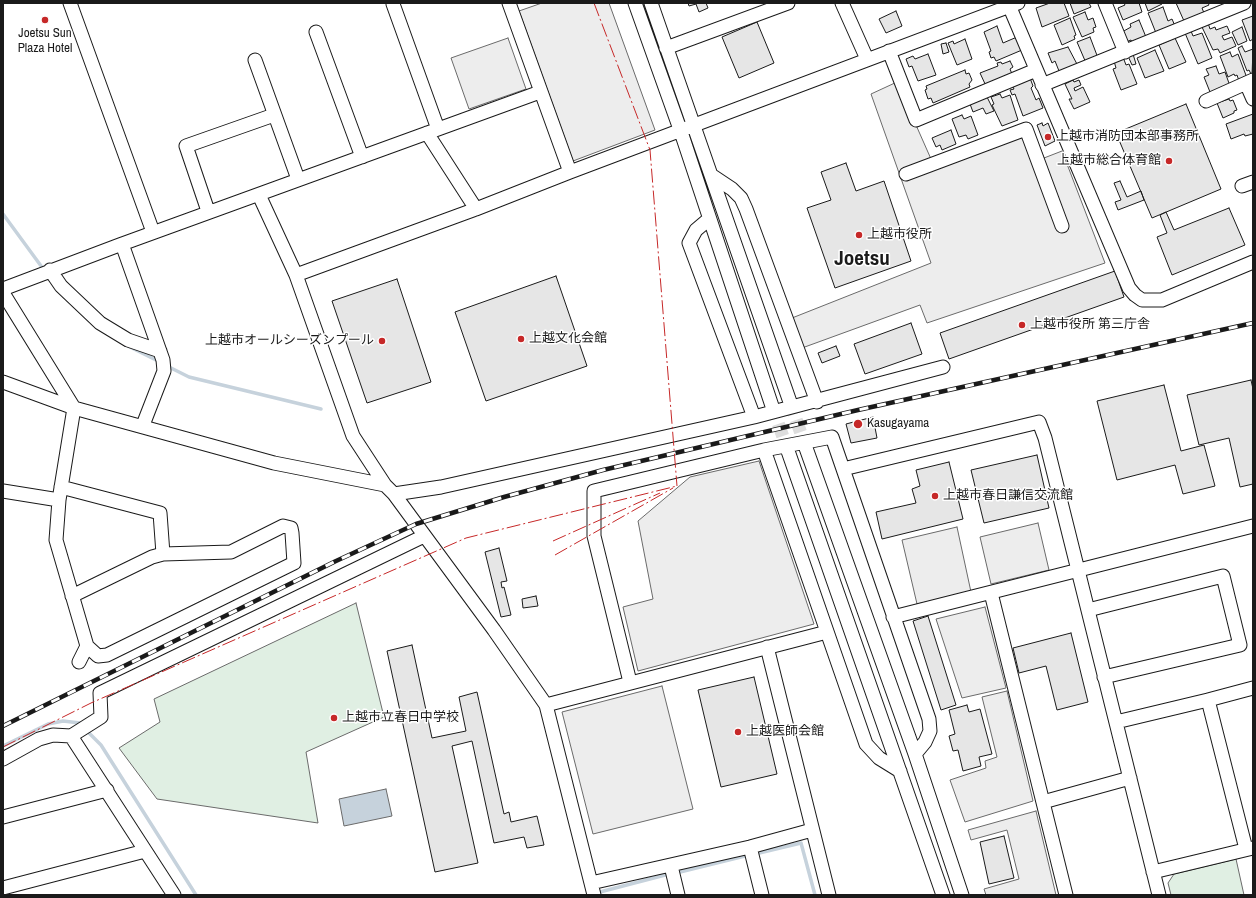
<!DOCTYPE html>
<meta charset="utf-8">
<style>
body{margin:0}
#map{position:relative;width:1256px;height:898px;overflow:hidden;background:#fff;font-family:"Archivo Narrow",sans-serif}
canvas{display:block}
.frame{position:absolute;inset:0;border:4px solid #1a1a1a;pointer-events:none}
</style>
<div id="map">
<canvas width="1256" height="898"></canvas>
<div class="frame"></div>
</div>
<script>
const context = document.querySelector('canvas').getContext('2d');
context.lineJoin = 'round';
function paint(path, color) { context.fillStyle = color; context.fill(path, 'evenodd'); }
const shape = rows => new Path2D(rows.map(r => 'M' + r).join(''));
function trace(path, color, width, dash) { context.strokeStyle = color; context.lineWidth = width; context.lineCap = dash ? 'butt' : 'round'; context.setLineDash(dash || []); context.stroke(path); }
function drawText(font, color, halo, rows, align = 'center') {
  context.font = font + ' "Archivo Narrow","Noto Sans JP",sans-serif'; context.lineWidth = 3; context.setLineDash([]); context.textBaseline = 'middle'; context.strokeStyle = halo; context.fillStyle = color; for (const [text, x, y, turn = 0] of rows) {
    context.save(); context.translate(x, y); context.rotate((+turn || 0) * Math.PI / 180); context.textAlign = isNaN(turn) ? turn : align; if (halo) context.strokeText(text, 0, 0); context.fillText(text, 0, 0); context.restore();
  }
}
const green = shape([
 [356,603,384,717,306,752,318,823,157,799,119,748,160,722,154,699,356,603],
 [1236,859,1244,895,1171,895,1168,883,1174,874,1236,859]
]);
paint(green, '#e0efe3');
trace(green, '#6a6a6a', 1);
const parking = shape([
 [542,3,609,3,655,130,573,161,519,11,542,3],
 [508,38,526,89,469,109,451,58,508,38],
 [897,82,931,159,1030,123,1044,158,1062,151,1105,263,927,323,920,305,802,348,792,318,931,263,871,94,897,82],
 [759,461,814,624,638,671,623,607,653,599,638,521,690,477,759,461],
 [1038,523,1049,570,991,584,980,537,1038,523],
 [957,527,971,592,917,604,902,540,957,527],
 [985,607,1006,688,962,698,936,619,985,607],
 [662,686,693,809,593,834,562,712,662,686],
 [1007,691,1033,801,965,822,950,780,986,768,985,761,997,757,982,697,1007,691],
 [1036,811,1056,895,986,895,984,889,1019,879,1007,830,971,840,968,830,1036,811]
]);
paint(parking, '#ededed');
trace(parking, '#6a6a6a', 1);
const water = shape([
 [386,789,392,816,344,826,339,799,386,789]
]);
paint(water, '#c6d2dc');
trace(water, '#6a6a6a', 1);
trace(shape([
 [3,214,44,270],
 [128,346,160,362],
 [167,366,189,377,321,409],
 [86,730,101,745,196,895],
 [3,746,48,724,63,721,80,723,82,725],
 [755,854,801,843,815,895],
 [676,873,749,855],
 [596,893,669,874]
]), '#c6d2dc', 3.5);
const building = shape([
 [688,3,706,3,708,8,699,12,696,4,689,6,688,3],
 [1050,3,1064,3,1069,16,1042,27,1036,8,1050,3],
 [1070,3,1089,3,1091,7,1074,14,1070,3],
 [1124,3,1139,3,1142,12,1123,20,1118,8,1125,5,1124,3],
 [1145,3,1162,3,1162,4,1148,11,1145,3],
 [1176,3,1208,3,1209,5,1202,8,1204,13,1184,21,1176,3],
 [1163,7,1168,21,1172,19,1175,26,1156,33,1148,13,1163,7],
 [896,11,902,26,886,33,879,19,896,11],
 [1085,12,1088,20,1093,18,1096,27,1093,28,1094,32,1082,37,1073,17,1085,12],
 [1253,16,1253,39,1250,41,1242,20,1253,16],
 [1070,18,1076,35,1074,36,1075,39,1062,45,1054,25,1070,18],
 [1139,20,1146,37,1132,42,1131,40,1126,42,1122,32,1131,27,1130,24,1139,20],
 [757,22,774,63,739,78,722,37,757,22],
 [1208,23,1210,29,1215,27,1216,30,1227,26,1230,33,1222,36,1224,40,1232,37,1236,46,1220,53,1218,49,1213,50,1201,25,1208,23],
 [997,26,1003,43,1017,37,1022,50,996,61,994,57,991,58,989,52,991,51,984,32,997,26],
 [1242,27,1247,41,1238,45,1232,32,1242,27],
 [1191,31,1193,36,1202,33,1212,58,1198,64,1185,33,1191,31],
 [1090,37,1098,58,1086,63,1077,42,1090,37],
 [1175,38,1186,62,1169,69,1159,45,1175,38],
 [965,39,972,59,957,65,948,43,953,41,954,44,965,39],
 [946,43,949,52,943,54,941,44,946,43],
 [1242,46,1245,52,1253,49,1252,76,1249,70,1247,71,1238,48,1242,46],
 [1068,47,1078,66,1059,71,1055,61,1052,63,1048,53,1068,47],
 [1155,50,1164,71,1145,78,1137,58,1155,50],
 [1230,52,1232,57,1238,54,1247,78,1239,81,1237,75,1235,76,1234,74,1228,77,1220,56,1230,52],
 [928,54,936,75,918,81,912,66,909,67,906,59,913,56,915,59,928,54],
 [1133,54,1136,64,1132,65,1128,56,1133,54],
 [1123,57,1126,65,1129,64,1137,84,1121,90,1113,69,1116,68,1114,61,1123,57],
 [1010,61,1013,67,1010,69,1012,74,986,86,980,73,998,66,997,63,1001,62,1002,64,1010,61],
 [1216,66,1219,74,1225,72,1230,86,1210,92,1204,77,1209,75,1206,69,1216,66],
 [965,70,966,74,969,73,972,80,969,84,970,87,933,103,931,98,928,99,925,90,927,89,926,86,965,70],
 [1030,78,1033,86,1031,88,1036,100,1039,98,1043,108,1023,116,1015,94,1012,95,1010,90,1014,89,1012,85,1030,78],
 [1073,80,1074,82,1079,80,1081,85,1074,88,1075,91,1083,87,1090,102,1074,109,1069,99,1072,99,1065,84,1073,80],
 [1000,94,1002,98,1010,95,1018,120,1002,126,992,105,994,104,991,97,1000,94],
 [987,97,994,111,986,114,983,108,973,112,970,104,987,97],
 [1229,99,1230,101,1233,100,1237,110,1234,111,1234,113,1223,118,1217,103,1229,99],
 [1186,104,1221,189,1152,218,1116,133,1186,104],
 [1253,114,1253,134,1245,136,1244,134,1231,139,1226,124,1253,114],
 [962,115,964,119,971,116,978,135,968,139,966,135,959,137,952,119,962,115],
 [1042,123,1043,126,1048,123,1055,141,1045,146,1037,125,1042,123],
 [951,130,956,144,942,150,940,145,936,147,932,138,951,130],
 [846,163,856,191,884,181,911,261,835,288,807,208,831,200,821,172,846,163],
 [1120,181,1127,197,1141,191,1144,200,1118,210,1115,202,1121,200,1114,183,1120,181],
 [1229,208,1245,245,1172,275,1157,237,1167,233,1160,215,1166,212,1174,230,1229,208],
 [1115,271,1124,297,949,359,940,333,1115,271],
 [556,276,587,366,486,401,455,312,556,276],
 [397,279,431,382,367,403,332,301,397,279],
 [911,323,922,354,865,374,854,344,911,323],
 [836,346,840,356,822,363,818,353,836,346],
 [1251,380,1253,389,1253,484,1240,487,1229,438,1199,445,1187,395,1251,380],
 [1164,385,1181,451,1204,445,1215,486,1183,494,1175,465,1117,480,1097,401,1164,385],
 [873,417,877,438,851,443,846,424,873,417],
 [1037,455,1049,508,984,523,971,470,1037,455],
 [949,462,963,519,882,539,876,512,916,503,912,489,920,486,916,470,949,462],
 [499,548,507,581,501,582,502,588,504,587,511,615,501,617,485,552,499,548],
 [536,596,538,606,523,608,522,599,536,596],
 [928,616,956,705,941,710,913,621,928,616],
 [1071,633,1088,702,1057,710,1046,666,1019,673,1013,648,1071,633],
 [412,645,432,738,466,731,459,697,477,692,504,814,509,812,511,822,537,816,544,845,527,848,524,837,494,843,472,741,452,746,478,863,435,872,387,651,412,645],
 [754,677,777,774,721,787,698,690,754,677],
 [967,705,969,712,980,709,992,754,979,757,981,766,963,771,958,750,953,751,949,736,955,734,949,710,967,705],
 [1004,836,1014,878,989,884,980,842,1004,836]
]);
paint(building, '#e6e6e6');
trace(building, '#1a1a1a', 1);
trace(shape([
 [790,402,806,448],
 [772,406,788,451]
]), '#ddd', 13, [13, 6]);
const minor = shape([
 [70,3,153,232],
 [509,3,570,172],
 [635,3,681,132,772,406],
 [651,3,790,402],
 [842,3,867,59],
 [1008,3,1129,288,1135,295,1142,300,1162,300,1253,262],
 [1105,3,1125,52],
 [393,4,438,129],
 [316,32,362,157],
 [666,48,788,3],
 [889,51,916,120,1036,70],
 [255,60,298,179],
 [1246,83,1253,99],
 [1042,85,1244,3],
 [1206,101,1253,80],
 [427,133,476,209],
 [906,174,1026,129,1062,226],
 [711,175,732,189,741,198,746,209,817,402],
 [1242,186,1253,182],
 [259,195,296,275,353,436,385,485,394,494,494,630,546,705,594,895],
 [208,211,186,146,274,115],
 [709,219,696,230,689,243,754,417],
 [50,270,61,286,100,323,128,340,160,351],
 [296,275,476,209,570,172,1018,3],
 [3,289,122,244],
 [3,293,74,408,59,500,56,540,87,646,79,662],
 [3,382,74,408,274,463,385,485],
 [143,425,164,371,163,360,122,244,540,92],
 [806,448,915,754,962,895],
 [764,450,866,744,879,758,900,771],
 [788,451,943,895],
 [843,469,1039,422,1045,438,1159,895],
 [61,487,160,513,163,554,231,552,283,526,291,528,292,533,294,563,107,655,98,656,87,646],
 [3,491,59,500],
 [394,494,441,487,754,417,943,367],
 [991,593,1066,895],
 [72,596,152,557,163,554],
 [1088,610,1223,576,1240,645,1104,677],
 [893,617,1253,526],
 [767,647,829,895],
 [630,682,594,536,594,491,764,450,832,437,929,719,930,731,925,742,915,754],
 [1208,700,1253,688],
 [546,705,827,632],
 [1116,722,1208,700,1246,849],
 [71,736,174,895],
 [3,759,39,739,53,735,71,736,101,717,100,693,424,536],
 [1043,802,1130,778],
 [3,817,107,790],
 [750,847,762,895],
 [671,866,678,895],
 [1153,872,1253,848],
 [591,883,750,847,812,830],
 [3,888,145,851]
]);
trace(minor, '#1a1a1a', 15);
trace(minor, '#fff', 13);
const rail = shape([
 [3,726,336,561,416,524,504,497,603,470,858,410,1253,323]
]);
trace(rail, '#1a1a1a', 4.5);
trace(rail, '#fff', 3, [9]);
trace(shape([
 [594,3,650,150,677,486],
 [553,541,660,493],
 [555,555,673,488],
 [3,747,91,703,466,538,677,486]
]), '#c62828', 1, [14, 3, 2, 3]);
for (const [x, y, r, color] of [
 [45,20,4,"#c62828"],
 [1048,137,4,"#c62828"],
 [1169,161,4,"#c62828"],
 [859,235,4,"#c62828"],
 [1022,325,4,"#c62828"],
 [521,339,4,"#c62828"],
 [382,341,4,"#c62828"],
 [858,424,5,"#c62828"],
 [935,496,4,"#c62828"],
 [334,718,4,"#c62828"],
 [738,732,4,"#c62828"]
]) { const dot = new Path2D(); dot.arc(x, y, r, 0, 2 * Math.PI); context.fillStyle = color; context.fill(dot); trace(dot, '#fff', 1.5); }
drawText('13px', '#1a1a1a', '#fff', [
 ["Joetsu Sun",45,34,"center"],
 ["Plaza Hotel",45,49,"center"],
 ["上越市消防団本部事務所",1056,137],
 ["上越市総合体育館",1161,161,"right"],
 ["上越市役所",867,235],
 ["上越市役所 第三庁舎",1030,325],
 ["上越文化会館",529,339],
 ["上越市オールシーズンプール",374,341,"right"],
 ["Kasugayama",867,424],
 ["上越市春日謙信交流館",943,496],
 ["上越市立春日中学校",342,718],
 ["上越医師会館",746,732]
], 'left');
drawText('bold 21px', '#1a1a1a', '#fff', [
 ["Joetsu",862,259]
]);
</script>
